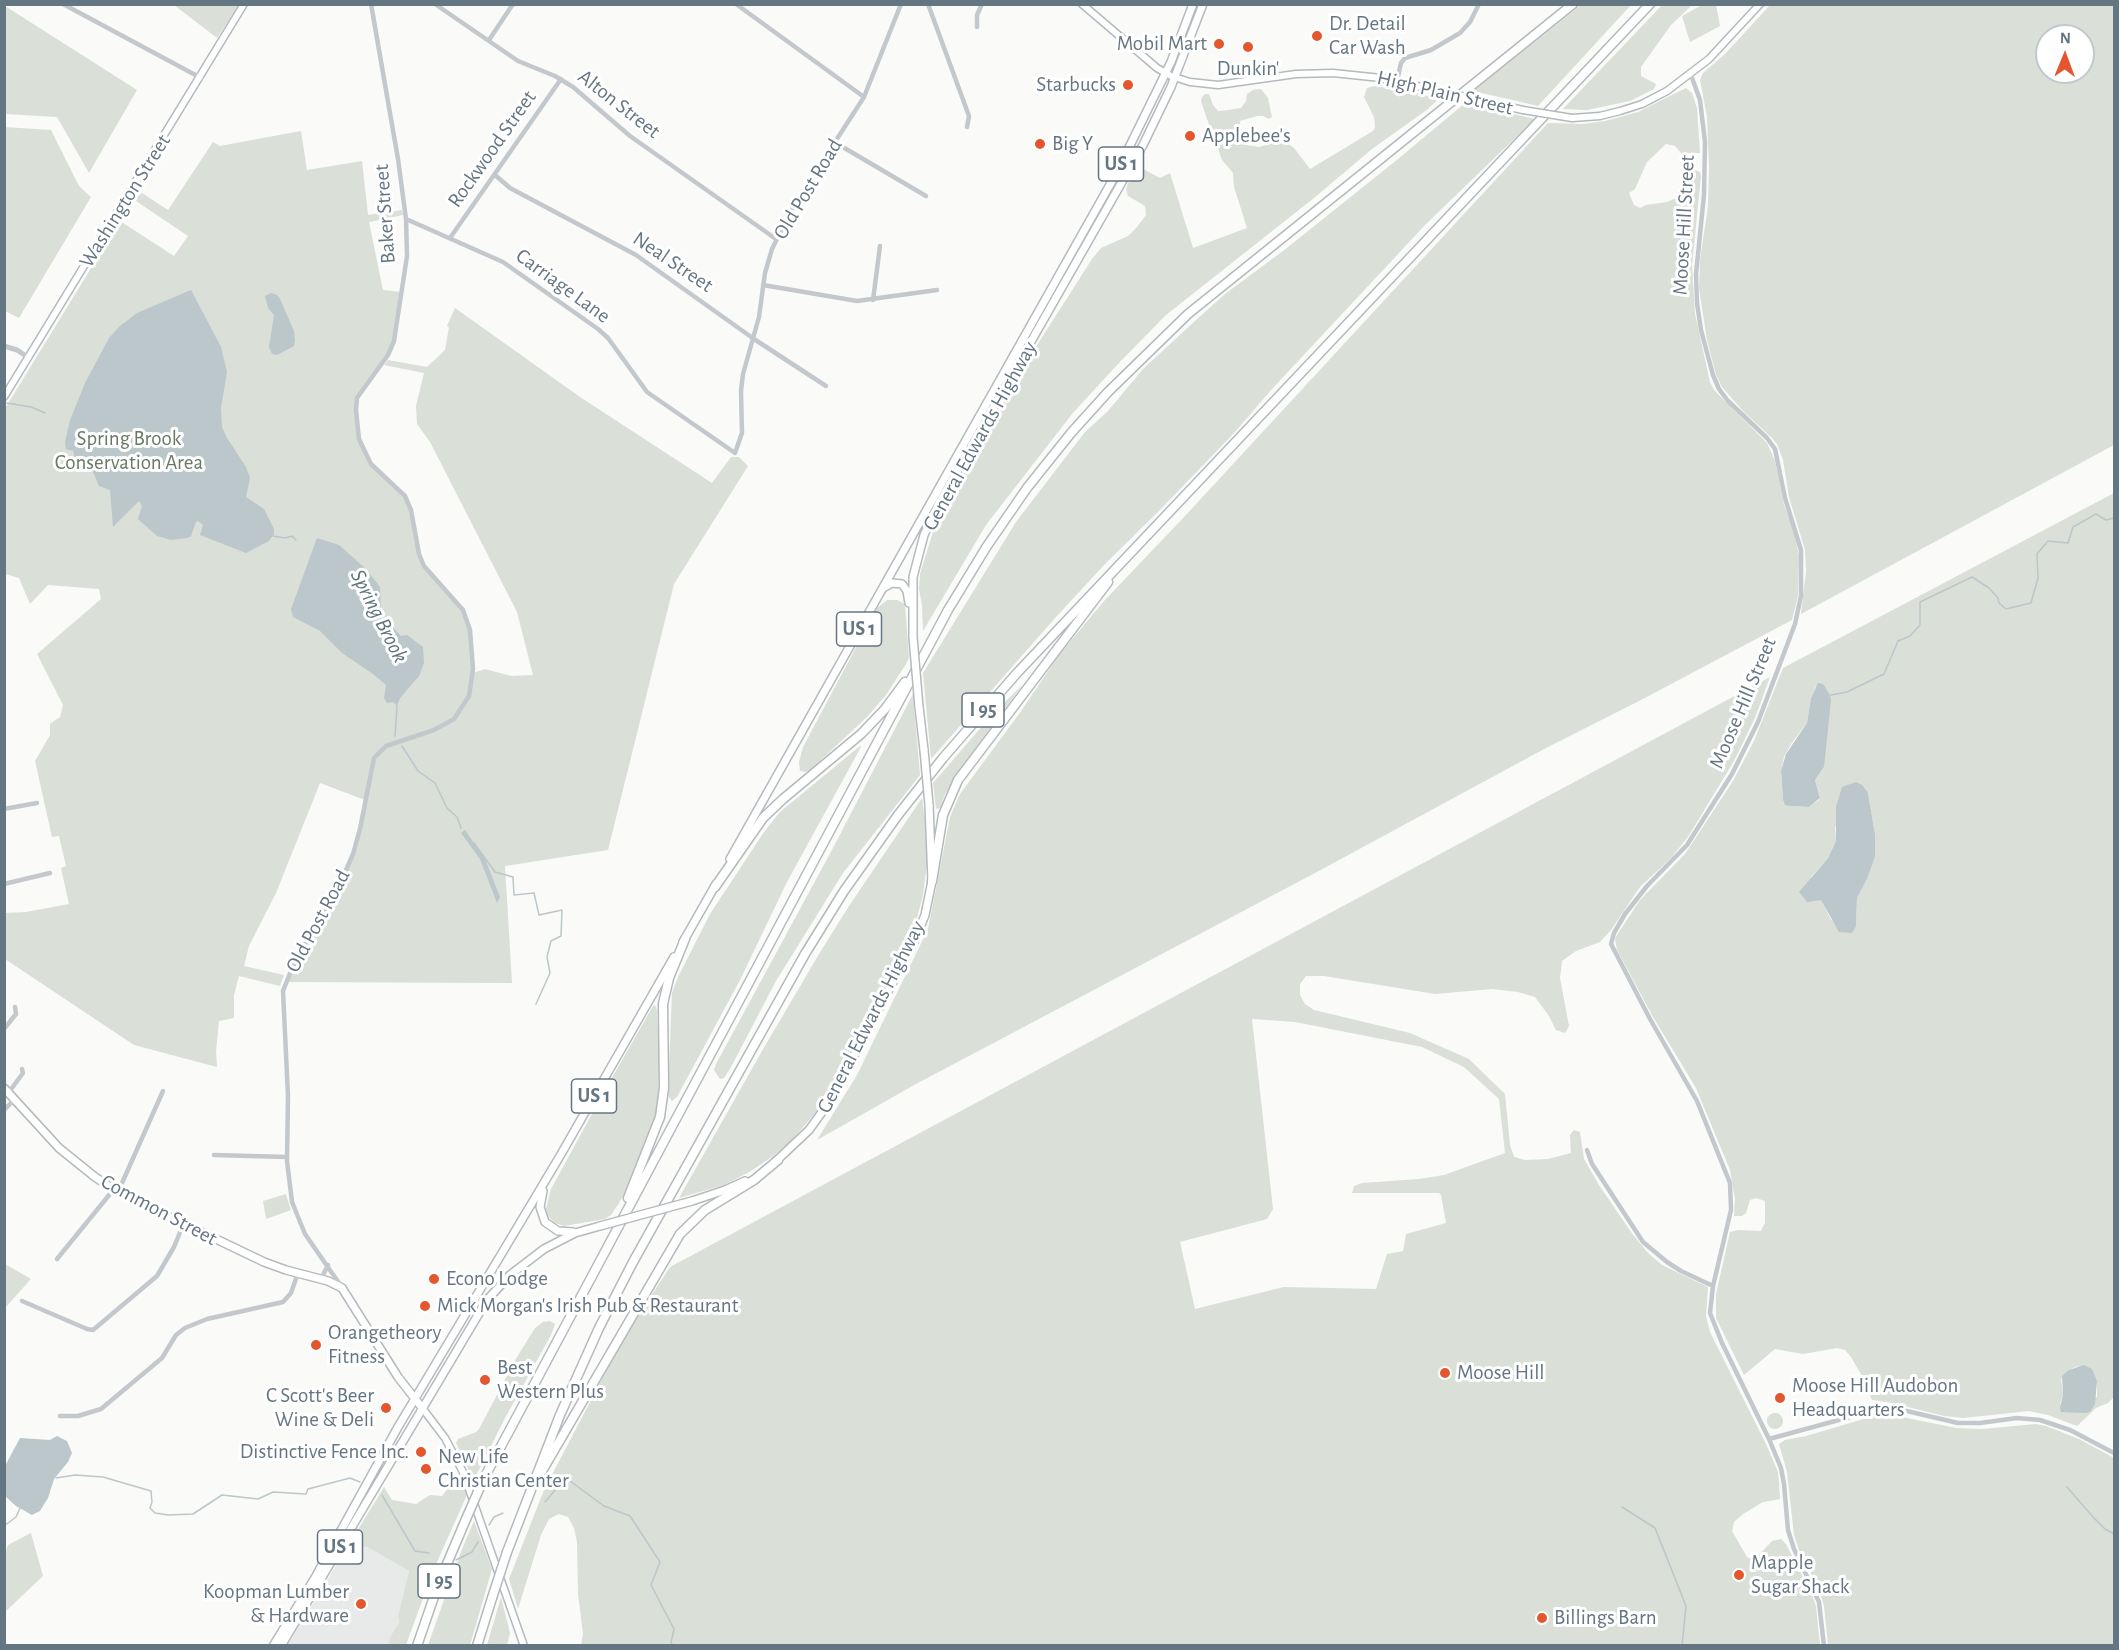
<!DOCTYPE html>
<style>
body{margin:0}
#map{position:relative;width:2119px;height:1650px;overflow:hidden;background:#fafaf8;font-family:"Alegreya Sans",sans-serif}
canvas{display:block}
.frame{position:absolute;inset:0;border:6px solid #657683;pointer-events:none}
.north{position:absolute;left:2035px;top:24px;width:60px;height:60px;box-sizing:border-box;background:#fff;border:2px solid #c1c8cd;border-radius:50%;rotate:1deg;font-size:16px;font-weight:700;line-height:24px;text-align:center;color:#657683}
.north::after{content:'';display:block;margin:auto;width:21px;height:27px;background:#e4572e;clip-path:polygon(50% 0,100% 100%,50% 72%,0 100%)}
</style>
<div id="map">
<canvas width="2119" height="1650"></canvas>
<div class="frame"></div>
<div class="north">N</div>
</div>
<script>
const context = document.querySelector('canvas').getContext('2d');
context.lineJoin = 'round';
function paint(path, color) { context.fillStyle = color; context.fill(path, 'evenodd'); }
const shape = rows => new Path2D(rows.map(r => 'M' + r).join(''));
function trace(path, color, width, dash) { context.strokeStyle = color; context.lineWidth = width; context.lineCap = dash ? 'butt' : 'round'; context.setLineDash(dash || []); context.stroke(path); }
function drawText(font, color, halo, rows, align = 'center') {
  context.font = font + ' "Alegreya Sans",sans-serif'; context.lineWidth = 6; context.setLineDash([]); context.textBaseline = 'middle'; context.strokeStyle = halo; context.fillStyle = color; for (const [text, x, y, turn = 0] of rows) {
    context.save(); context.translate(x, y); context.rotate((+turn || 0) * Math.PI / 180); context.textAlign = isNaN(turn) ? turn : align; if (halo) context.strokeText(text, 0, 0); context.fillText(text, 0, 0); context.restore();
  }
}
paint(shape([
 [348,1546,367,1547,409,1571,398,1616,399,1624,391,1635,388,1645,287,1646]
]), '#e8e9e9');
paint(shape([
 [1663,4,1692,5,1671,25,1641,67,1641,76,1656,84,1654,89,1630,101,1587,110,1563,109],
 [1704,4,1716,5,1720,26,1690,42,1682,16],
 [174,5,239,5,217,38],
 [1581,5,1631,5,1538,106,1473,91],
 [1770,5,2114,5,2114,445,1801,614,1806,571,1805,550,1789,497,1783,460,1777,444,1771,437,1743,411,1722,387,1716,375,1707,340,1699,288,1700,260,1708,206,1709,168,1707,117,1700,80,1703,73,1726,53],
 [2047,36,2083,36,2083,72,2047,72],
 [5,6,137,90,89,173,57,117,5,114],
 [1374,86,1411,91,1438,99,1428,109,1372,149,1314,198,1166,315,1118,364,1072,414,986,525,923,631,922,605,919,589,920,574,933,532,956,487,1025,364,1092,259,1101,248,1128,236,1137,227,1146,215,1145,206,1128,196,1126,190,1128,183,1143,169,1160,178,1170,173,1193,248,1247,228,1234,187,1233,173,1222,160,1207,119,1201,101,1202,97,1205,94,1209,94,1213,105,1218,111,1228,110,1241,108,1246,101,1247,94,1253,90,1261,89,1268,98,1272,117,1269,119,1263,116,1257,116,1240,121,1241,138,1246,145,1259,147,1270,144,1276,138,1285,141,1294,148,1310,169,1373,131,1375,127,1374,117,1364,97,1367,88],
 [1686,88,1692,93,1697,108,1700,153,1681,153,1675,146,1666,144,1647,162,1635,189,1629,193,1634,205,1640,208,1646,205,1667,202,1676,198,1684,174,1695,170,1700,172,1701,176,1692,266,1695,314,1710,382,1714,390,1767,443,1775,461,1784,505,1794,531,1799,556,1798,596,1792,620,1641,700,1546,748,1315,873,916,1084,817,1140,857,1075,928,929,950,817,960,794,1019,714,1059,655,1104,601,1185,516,1548,123,1583,124,1605,121,1638,112],
 [1465,103,1535,119,1426,224,1272,389,1235,432,1159,511,1105,564,1056,617,931,759,923,673,1016,522,1085,432,1108,411,1143,369,1196,320,1225,294,1283,251,1398,159],
 [4,127,51,130,79,186,91,197,19,318,5,311],
 [301,131,307,170,362,161,368,215,402,210,403,215,369,222,383,290,402,292,391,348,357,398,359,439,371,463,405,496,424,566,457,603,467,620,473,673,485,669,511,676,533,675,517,612,430,442,417,424,416,406,424,373,384,365,388,360,427,367,445,350,449,327,447,326,455,308,580,397,712,483,731,457,739,457,748,466,674,584,608,850,505,866,512,983,285,982,348,867,365,800,320,783,276,893,249,946,244,966,284,975,280,986,239,976,234,995,234,1018,219,1021,216,1051,217,1067,134,1045,5,959,5,913,26,912,69,904,61,868,66,866,59,836,52,837,35,761,50,735,50,724,60,717,63,705,37,654,101,599,99,589,48,585,30,604,19,578,5,574,4,410,120,221,174,256,188,236,133,199,139,191,168,210,213,142,220,146],
 [2114,493,2114,1397,2108,1403,2096,1408,2077,1426,2048,1415,2029,1411,1963,1418,1944,1416,1892,1403,1872,1400,1863,1378,1851,1357,1845,1350,1837,1348,1803,1354,1775,1349,1744,1375,1716,1318,1716,1294,1730,1232,1738,1230,1761,1231,1765,1223,1765,1201,1756,1198,1750,1200,1746,1213,1742,1216,1734,1216,1735,1199,1730,1170,1696,1088,1653,1017,1617,950,1615,939,1617,935,1640,900,1685,854,1733,781,1754,741,1783,668],
 [1816,686,1824,767,1815,780,1820,797,1819,800,1809,807,1790,806,1784,803,1783,800,1781,772,1784,757,1791,744,1807,723,1811,698],
 [1868,793,1875,834,1867,879,1857,898,1856,926,1831,920,1811,877,1828,858,1836,841,1835,827],
 [2078,1366,2097,1381,2097,1397,2060,1404,2063,1395,2061,1379,2069,1370],
 [887,600,897,600,905,604,909,658,906,664,886,695,867,717,810,770,805,772,800,771,799,762,803,747,877,608],
 [1770,677,1755,718,1734,761,1688,837,1670,859,1640,887,1611,930,1600,942,1576,951,1562,961,1560,978,1569,1026,1565,1033,1556,1030,1549,1016,1535,997,1518,992,1492,989,1435,994,1324,976,1306,976,1300,984,1300,995,1305,1004,1314,1010,1410,1033,1469,1059,1505,1094,1510,1145,1514,1157,1525,1160,1548,1159,1571,1153,1570,1135,1574,1130,1580,1132,1584,1159,1599,1185,1631,1232,1647,1252,1662,1265,1708,1287,1706,1316,1710,1332,1766,1444,1778,1472,1779,1483,1780,1499,1763,1502,1743,1514,1734,1522,1732,1531,1747,1557,1752,1559,1757,1557,1772,1541,1781,1539,1786,1544,1811,1593,1816,1606,1820,1645,581,1645,583,1634,578,1594,577,1542,574,1528,568,1517,559,1514,549,1519,541,1535,518,1609,509,1579,544,1490,624,1337,670,1267],
 [1252,1019,1295,1022,1422,1047,1464,1067,1499,1099,1505,1153,1444,1175,1419,1179,1362,1183,1354,1186,1352,1193,1439,1193,1441,1195,1446,1223,1406,1234,1403,1251,1387,1254,1376,1289,1284,1287,1195,1309,1180,1242,1267,1219,1273,1209],
 [1023,684,964,764,945,794,940,808,936,809,933,783,990,717],
 [913,694,920,775,843,873,776,981,730,1069,724,1078,720,1079,714,1070,716,1064,833,848],
 [860,746,861,747,787,882,740,980,677,1097,672,1101,669,1097,668,1089,672,993,678,977,710,914,764,832,780,812],
 [922,798,927,834,928,856,923,895,917,918,908,942,891,975,820,1107,793,1139,773,1156,751,1171,724,1185,679,1198,762,1051,819,954,849,906],
 [655,1005,657,1010,659,1057,658,1108,654,1124,633,1177,619,1203,611,1215,605,1219,564,1226,555,1223,548,1216,546,1209,551,1189,605,1090,653,1006],
 [286,1194,291,1210,266,1219,263,1201],
 [5,1264,31,1279,5,1308],
 [550,1321,555,1324,551,1335,504,1420,479,1470,475,1476,471,1475,456,1443,458,1439,476,1432,479,1429,517,1357,535,1328,543,1322],
 '1767 1421a8 8 0 1 1 16 0a8 8 0 1 1-16 0Z',
 [1874,1416,1897,1416,1956,1428,1982,1429,2036,1424,2046,1426,2079,1439,2114,1458,2114,1645,1828,1645,1824,1606,1818,1586,1800,1553,1794,1535,1787,1472,1779,1444,1785,1440,1806,1436],
 [458,1475,467,1495,433,1571,406,1645,388,1645,391,1635,399,1623,398,1616,409,1571,367,1547,348,1546,384,1487,392,1500,416,1504,430,1495,442,1496],
 [474,1521,492,1569,470,1645,428,1645,462,1549],
 [31,1533,43,1576,5,1612,4,1556,8,1545],
 [501,1597,510,1633,507,1645,487,1645]
]), '#dadfd7');
paint(shape([
 [191,290,221,347,227,372,221,408,222,427,227,438,246,467,250,478,246,497,264,509,274,529,274,534,269,541,246,553,200,535,203,525,198,521,196,522,191,536,187,538,171,540,157,536,138,519,142,506,139,501,113,527,110,490,99,486,94,474,84,461,75,458,73,451,66,449,65,442,70,420,85,383,109,338,120,326,137,313],
 [271,293,277,295,280,299,294,331,295,340,294,346,277,355,272,354,269,347,274,315,268,308,265,296],
 [317,538,339,545,366,569,380,587,381,615,401,636,407,635,423,647,424,663,419,676,400,698,397,706,393,702,387,703,384,698,386,685,373,674,342,653,320,631,293,617,291,609],
 [1818,683,1823,684,1830,695,1831,700,1824,767,1815,780,1820,798,1809,807,1790,806,1785,805,1783,800,1781,771,1786,754,1807,723,1811,698],
 [1856,782,1862,785,1868,793,1875,834,1875,856,1867,879,1857,898,1856,926,1852,933,1839,932,1821,900,1807,902,1799,892,1828,858,1836,841,1836,807,1842,787],
 [465,830,485,859,500,897,497,903,480,859,461,833],
 [2084,1365,2092,1369,2097,1381,2095,1404,2090,1412,2085,1413,2061,1412,2060,1408,2063,1395,2062,1376,2069,1370],
 [57,1436,67,1441,72,1453,68,1462,54,1479,48,1498,40,1511,32,1515,16,1506,6,1497,5,1493,5,1466,20,1438,50,1440]
]), '#bbc7cb');
trace(shape([
 [7,403,31,407,45,413],
 [273,536,285,538,292,536,296,540],
 [1831,695,1847,692,1884,674,1898,641,1910,636,1920,625,1920,602,1972,577,1989,588,1998,598,1999,603,2006,609,2031,603,2038,578,2037,554,2048,541,2068,543,2073,527,2096,514,2106,520,2114,518],
 [395,736,397,706],
 [402,746,418,771,435,783,447,808,457,817,461,828],
 [474,843,495,872,513,877,514,895,534,893,539,915,562,910,561,936,551,941,547,957,550,973,536,1004],
 [56,1478,75,1475,103,1477,151,1491,152,1502,150,1508,155,1513,168,1515,193,1514,222,1495,258,1499,273,1492,306,1494,308,1489,350,1478,360,1482],
 [2067,1487,2093,1517,2105,1529,2114,1534],
 [382,1495,415,1551,429,1553],
 [545,1502,561,1483,570,1481,604,1506,630,1516,660,1562,651,1585,674,1629,671,1642,673,1646],
 [1622,1507,1655,1528,1686,1606,1682,1646],
 [489,1525,494,1517,503,1513],
 [4,1526,16,1517,20,1508],
 [456,1560,472,1552,478,1542]
]), '#bbc7cb', 1.5);
const secondary = shape([
 [1082,4,1157,68,1171,76,1190,82,1218,85,1296,74,1333,73,1381,78,1435,90],
 [1483,101,1523,110],
 [1572,118,1600,116,1620,111,1642,104,1667,91,1709,59,1760,4],
 [4,397,244,4],
 [423,1409,445,1438,463,1472,524,1646]
]);
const primary = shape([
 [885,587,892,583,902,584,907,591,909,603],
 [913,637,913,577,924,535,939,503,1143,145,1171,87,1203,4],
 [919,707,924,750],
 [730,859,1116,174,1171,62,1193,4],
 [683,942,716,884],
 [4,1088,59,1148,95,1177,118,1192,264,1262,286,1270,328,1281,342,1288,398,1377,423,1409],
 [775,1162,809,1130,830,1101,915,940,925,915,932,881,929,805],
 [543,1191,540,1207,545,1222,558,1231,573,1232],
 [692,1201,725,1190,745,1181],
 [273,1646,316,1576,398,1427,560,1156,674,957],
 [281,1646,487,1300,510,1275,544,1249,575,1233,600,1226]
]);
const motorway = shape([
 [932,881,943,815,958,780,1108,582],
 [715,887,763,818,783,799,861,734,885,709,905,682],
 [628,1198,660,1117,664,1088,663,1004,669,978,685,939],
 [542,1471,680,1234,705,1210,754,1180,778,1160],
 [483,1480,948,610,987,546,1027,488,1071,433,1108,392,1188,314,1573,4],
 [507,1552,560,1415,599,1328,633,1262,805,954,844,891,898,815,943,758,1017,673,1650,4],
 [417,1646,438,1585,466,1519],
 [477,1646,492,1598]
]);
trace(secondary, '#b3babf', 9);
trace(primary, '#b5babe', 10);
trace(motorway, '#b4b9bd', 11);
trace(shape([
 [63,4,201,78],
 [435,4,518,61,555,76,573,87,630,136,776,239],
 [736,4,864,97],
 [928,4,969,116,967,127],
 [977,27,977,15,982,4],
 [489,40,513,4],
 [1691,75,1700,100,1705,142,1704,195,1696,274,1697,303,1701,330,1713,375,1719,389,1728,401,1767,438,1775,449,1785,498,1801,550,1801,596,1795,624,1758,722,1732,774,1687,845,1647,886,1625,914,1614,933,1611,944,1650,1019,1697,1101,1730,1183,1731,1210,1713,1286,1710,1313,1722,1343,1769,1439,1781,1468,1784,1484,1788,1530,1794,1549,1819,1602,1824,1646],
 [1397,81,1401,63,1405,58,1431,50,1460,33,1470,22,1479,4],
 [836,143,926,196],
 [495,175,510,188,636,255,754,339,826,386],
 [406,219,503,262,598,329,608,338,647,392,735,453,742,433,741,391,743,374,759,317,765,273,772,249,793,207,864,97,901,4],
 [450,238,561,79],
 [763,285,857,301,937,290],
 [873,300,880,246],
 [4,809,37,803],
 [4,884,50,873],
 [4,1029,16,1014,15,1007],
 [9,1092,23,1073,22,1069],
 [4,1110,15,1099],
 [1587,1150,1592,1164,1643,1242,1667,1262,1681,1271,1713,1286],
 [214,1155,287,1157],
 [118,1192,163,1091],
 [57,1259,114,1189],
 [321,1279,328,1265],
 [341,1286,305,1234,292,1202,287,1161,288,1096,283,991,294,963,343,877,353,854,360,829,374,758,386,746,434,730,454,719,469,696,473,669,470,630,463,610,424,566,419,554,411,510,405,496,371,464,359,439,356,410,357,398,388,355,394,341,407,256,406,219,398,159,371,4],
 [22,1301,87,1329,93,1330,157,1276,174,1247,183,1225],
 [60,1416,78,1416,101,1409,162,1358,176,1335,185,1328,207,1319,283,1302,291,1293,298,1273],
 [1769,1439,1872,1411,1894,1408,1958,1423,1980,1423,2017,1418,2040,1420,2070,1430,2114,1453]
]), '#c3c8cc', 4.5);
trace(shape([
 [4,346,17,350,29,358]
]), '#c3c8cc', 5);
trace(secondary, '#fff', 6);
trace(primary, '#fff', 7);
trace(motorway, '#fff', 8);
const secondaryBridge = shape([
 [1435,90,1483,101],
 [1523,110,1572,118]
]);
const primaryBridge = shape([
 [913,637,919,707],
 [924,750,929,805],
 [600,1226,692,1201]
]);
const motorwayBridge = shape([
 [466,1519,483,1480],
 [492,1598,507,1552]
]);
trace(secondaryBridge, '#b3babf', 9, []);
trace(primaryBridge, '#b5babe', 10, []);
trace(motorwayBridge, '#b4b9bd', 11, []);
trace(secondaryBridge, '#fff', 6);
trace(primaryBridge, '#fff', 7);
trace(motorwayBridge, '#fff', 8);
for (const [x, y, r, color] of [
 [1317,36,6,"#e4572e"],
 [1219,44,6,"#e4572e"],
 [1248,47,6,"#e4572e"],
 [1128,85,6,"#e4572e"],
 [1190,136,6,"#e4572e"],
 [1040,144,6,"#e4572e"],
 [434,1279,6,"#e4572e"],
 [425,1306,6,"#e4572e"],
 [316,1345,6,"#e4572e"],
 [1445,1373,6,"#e4572e"],
 [485,1380,6,"#e4572e"],
 [1780,1398,6,"#e4572e"],
 [386,1408,6,"#e4572e"],
 [421,1452,6,"#e4572e"],
 [426,1469,6,"#e4572e"],
 [1739,1575,6,"#e4572e"],
 [361,1604,6,"#e4572e"],
 [1542,1618,6,"#e4572e"]
]) { const dot = new Path2D(); dot.arc(x, y, r, 0, 2 * Math.PI); context.fillStyle = color; context.fill(dot); trace(dot, '#fff', 2); }
for (const [x, y, w] of [
 [1121,164,45],
 [859,629,45],
 [983,710,42],
 [594,1096,45],
 [340,1547,45],
 [439,1581,42]
]) { const box = new Path2D(); box.roundRect(x - w / 2, y - 17, w, 34, 4.5); context.fillStyle = '#fff'; context.fill(box); trace(box, '#657683', 1.5); }
drawText('bold 20px', '#657683', null, [
 ["US 1",1121,164],
 ["US 1",859,629],
 ["I 95",983,710],
 ["US 1",594,1096],
 ["US 1",340,1547],
 ["I 95",439,1581]
]);
drawText('21px', '#657683', '#fff', [
 ["Dr. Detail",1329,24],
 ["Car Wash",1329,48],
 ["Mobil Mart",1207,44,"right"],
 ["Dunkin'",1248,69,"center"],
 ["Starbucks",1116,85,"right"],
 ["Applebee's",1202,136],
 ["Big Y",1052,144],
 ["Econo Lodge",446,1279],
 ["Mick Morgan's Irish Pub & Restaurant",437,1306],
 ["Orangetheory",328,1333],
 ["Fitness",328,1357],
 ["Best",497,1368],
 ["Western Plus",497,1392],
 ["Moose Hill",1457,1373],
 ["Moose Hill Audobon",1792,1386],
 ["Headquarters",1792,1410],
 ["C Scott's Beer",374,1396,"right"],
 ["Wine & Deli",374,1420,"right"],
 ["Distinctive Fence Inc.",409,1452,"right"],
 ["New Life",438,1457],
 ["Christian Center",438,1481],
 ["Mapple",1751,1563],
 ["Sugar Shack",1751,1587],
 ["Koopman Lumber",349,1592,"right"],
 ["& Hardware",349,1616,"right"],
 ["Billings Barn",1554,1618]
], 'left');
drawText('21px', '#657683', '#fff', [
 ["High Plain Street",1445,93,13],
 ["Alton Street",619,104,38],
 ["Rockwood Street",492,149,-55],
 ["Old Post Road",808,189,-59],
 ["Washington Street",125,201,-58],
 ["Baker Street",385,214,-94],
 ["Moose Hill Street",1684,225,-87],
 ["Neal Street",673,262,34],
 ["Carriage Lane",563,286,36],
 ["General Edwards Highway",980,436,-61],
 ["Moose Hill Street",1743,703,-67],
 ["Old Post Road",318,921,-62],
 ["General Edwards Highway",871,1017,-63],
 ["Common Street",159,1210,28]
]);
drawText('21px', '#687a64', '#fff', [
 ["Spring Brook",129,439],
 ["Conservation Area",129,463]
]);
drawText('italic 22px', '#60757c', '#fff', [
 ["Spring Brook",379,616,63]
]);
</script>
